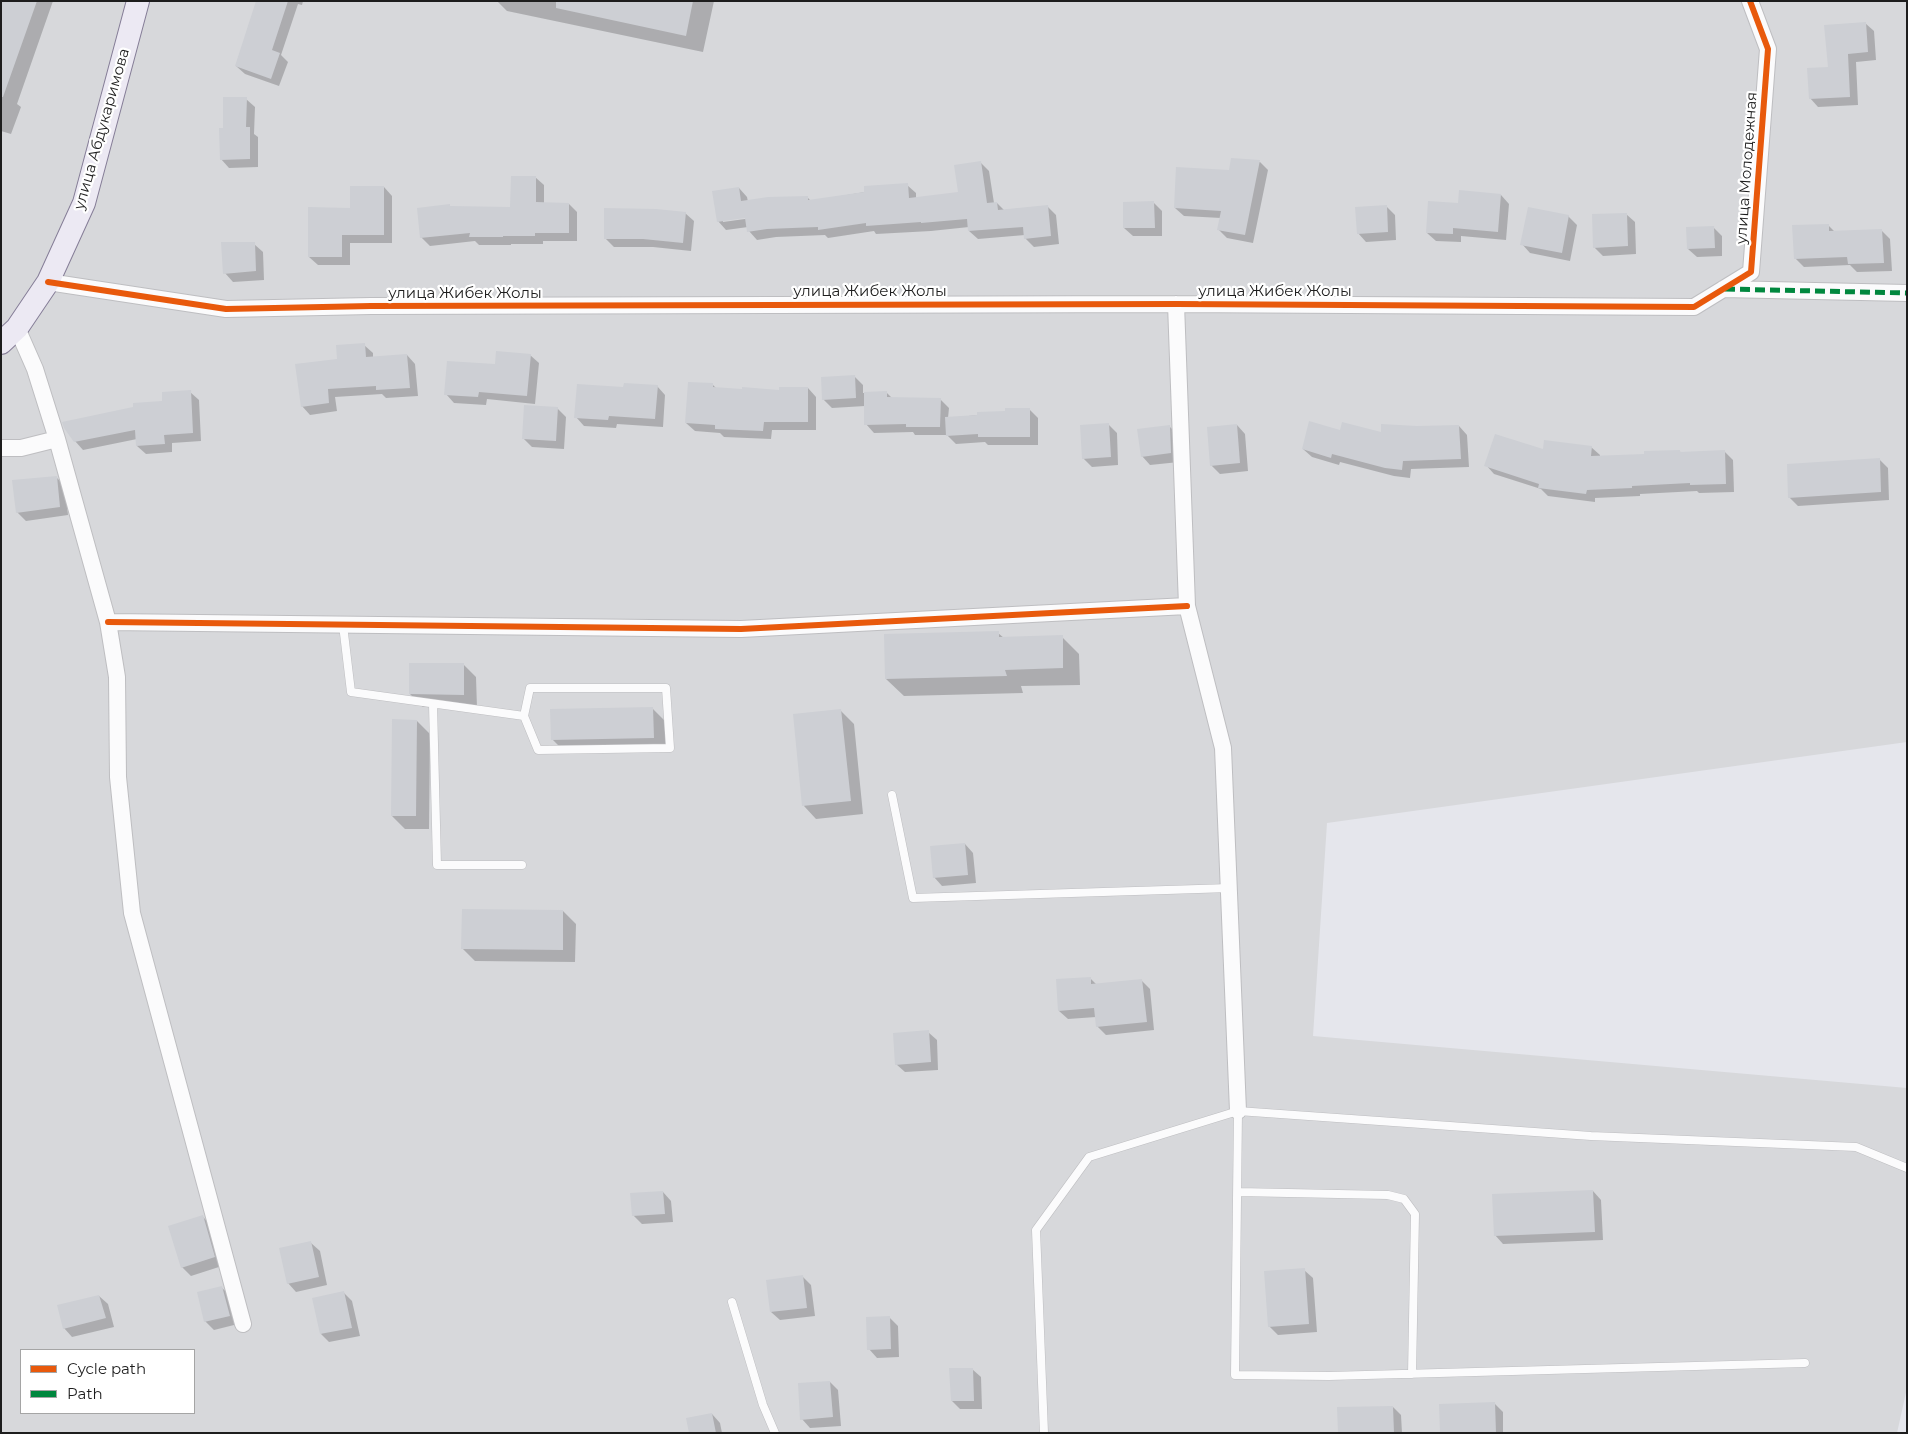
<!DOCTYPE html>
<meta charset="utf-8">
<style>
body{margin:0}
#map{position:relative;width:1908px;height:1434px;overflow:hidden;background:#e5e6ec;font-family:Montserrat,sans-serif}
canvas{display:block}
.frame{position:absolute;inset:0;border:2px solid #1d1d1d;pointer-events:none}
.legend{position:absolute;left:20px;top:1349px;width:175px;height:65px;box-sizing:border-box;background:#fff;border:1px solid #a5a5a5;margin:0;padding:6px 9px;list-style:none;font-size:15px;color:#1d1d1d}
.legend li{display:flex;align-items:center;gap:10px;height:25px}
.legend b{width:25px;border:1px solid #a5a5a5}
</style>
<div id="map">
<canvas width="1908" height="1434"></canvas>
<div class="frame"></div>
<ul class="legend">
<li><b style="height:6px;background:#e8590c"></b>Cycle path</li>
<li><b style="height:6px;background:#00873e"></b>Path</li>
</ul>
</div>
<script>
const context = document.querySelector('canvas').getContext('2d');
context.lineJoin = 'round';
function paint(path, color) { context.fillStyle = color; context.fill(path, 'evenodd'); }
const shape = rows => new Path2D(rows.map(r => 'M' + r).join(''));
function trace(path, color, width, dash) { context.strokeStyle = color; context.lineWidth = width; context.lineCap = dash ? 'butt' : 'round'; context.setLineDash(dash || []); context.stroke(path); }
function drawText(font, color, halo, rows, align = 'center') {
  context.font = font + ' Montserrat,sans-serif'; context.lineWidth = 4.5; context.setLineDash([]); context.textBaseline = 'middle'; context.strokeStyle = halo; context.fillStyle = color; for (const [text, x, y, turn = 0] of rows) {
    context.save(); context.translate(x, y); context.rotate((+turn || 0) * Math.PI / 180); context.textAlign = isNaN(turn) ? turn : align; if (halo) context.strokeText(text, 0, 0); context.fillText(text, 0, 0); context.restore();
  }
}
paint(shape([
 [1,1,1907,1,1907,742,1327,823,1313,1036,1907,1088,1907,1388,1897,1433,1,1433],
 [21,1350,194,1350,194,1413,21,1413]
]), '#d7d8db');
paint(shape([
 [1,1,53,1,17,104,21,107,11,134,1,131],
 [257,1,303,1,302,5,298,4,281,55,288,62,279,86,245,74,236,66],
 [497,1,714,1,703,52,507,11],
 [1865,23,1874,31,1876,60,1856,62,1858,105,1818,107,1810,98,1829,68],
 [246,99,255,107,254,134,258,137,258,167,229,168,221,159,224,129],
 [1260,162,1268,170,1253,243,1227,238,1218,229,1221,218,1184,216,1175,208,1230,171],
 [981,163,989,171,994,203,997,203,1004,210,1047,206,1056,215,1059,244,1034,247,1025,238,1025,235,978,239,969,231,969,227,931,231,876,234,874,231,828,238,825,235,776,237,757,240,749,231,748,227,726,230,718,221,739,188,747,197,748,202,807,197,811,201,907,185,916,193,916,198,960,193],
 [751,216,752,218,723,222,723,220],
 [535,177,544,185,544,204,569,204,577,212,577,241,543,241,543,244,511,244,511,245,479,245,475,241,430,246,421,237,451,208,512,208],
 [384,187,392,196,392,243,350,243,350,265,318,265,309,257,351,209],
 [1501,195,1509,204,1506,240,1461,236,1461,242,1436,241,1427,233,1459,204],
 [1154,203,1162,211,1162,236,1133,236,1124,228],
 [1386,206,1395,215,1396,240,1366,242,1358,233],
 [685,213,694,221,691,251,653,247,614,247,605,238],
 [1626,214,1635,222,1636,254,1603,256,1594,247],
 [1568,216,1577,225,1570,261,1530,253,1522,244],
 [1828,225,1835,232,1882,231,1890,239,1892,271,1857,272,1850,265,1804,267,1795,258],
 [1713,227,1722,236,1722,256,1697,257,1688,249],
 [254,244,263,252,264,280,233,282,225,273],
 [364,345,373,353,373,358,407,355,415,364,418,396,386,398,382,394,335,397,337,411,310,415,302,406,338,360],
 [530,355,539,363,535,404,487,399,486,405,454,403,446,394,496,365],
 [854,376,863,385,863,393,886,392,893,399,940,399,949,408,948,418,1030,410,1038,418,1038,445,988,445,985,442,956,444,947,435,915,435,913,432,874,433,866,424,865,406,832,408,823,399],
 [712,384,717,389,780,391,808,388,816,397,816,430,772,430,771,439,724,437,720,433,695,431,686,423],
 [657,386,665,395,663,427,617,424,616,428,584,426,576,417,625,388],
 [190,392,199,400,201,441,172,443,172,452,146,454,137,446,137,439,83,450,75,441,135,408,164,402],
 [557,408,566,417,564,449,532,447,523,438],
 [1108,424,1117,433,1118,465,1092,467,1083,458],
 [1237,425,1245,434,1248,471,1220,474,1211,465],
 [1459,426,1467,435,1469,467,1411,469,1410,478,1394,476,1340,462,1339,465,1312,457,1303,449,1341,431,1382,434],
 [1170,427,1178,435,1179,462,1150,465,1142,456],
 [1591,447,1600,455,1600,457,1645,456,1679,451,1682,453,1724,451,1733,460,1734,492,1699,493,1697,491,1640,494,1640,496,1595,498,1595,502,1548,496,1541,489,1494,474,1486,465,1544,451],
 [1879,459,1888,468,1889,500,1798,506,1789,497],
 [57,478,65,486,68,515,26,521,17,512],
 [998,633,1004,638,1062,637,1079,654,1080,685,1021,686,1023,693,904,696,886,679],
 [463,664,476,677,477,708,423,707,410,694],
 [653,709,666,722,666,750,565,752,552,739],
 [841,711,854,724,863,814,816,819,804,806],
 [417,721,430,734,429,829,405,829,392,816],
 [965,844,973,853,976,883,942,886,934,877],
 [563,911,576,924,575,962,475,961,462,948],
 [1090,978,1097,985,1142,981,1150,989,1154,1030,1106,1035,1097,1026,1096,1017,1068,1019,1059,1011,1057,980],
 [928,1032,937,1040,938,1070,905,1072,896,1064],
 [1593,1191,1601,1200,1603,1240,1503,1244,1495,1235],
 [663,1192,671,1201,673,1222,642,1224,633,1215],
 [203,1217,211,1225,222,1266,191,1276,182,1267],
 [311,1243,320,1251,327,1285,296,1292,288,1283],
 [1304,1270,1313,1278,1317,1332,1278,1335,1269,1326],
 [802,1276,811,1285,815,1316,780,1320,771,1312],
 [222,1288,231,1296,238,1324,214,1330,205,1321],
 [344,1293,352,1301,360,1336,329,1342,321,1334],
 [99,1296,108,1304,114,1327,72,1337,64,1328],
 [889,1317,898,1326,899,1357,877,1358,869,1349],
 [972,1369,981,1377,982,1409,960,1409,952,1401],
 [830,1382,838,1390,841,1426,810,1428,802,1419],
 [1494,1403,1503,1412,1503,1433,1441,1433],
 [1393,1407,1401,1415,1402,1433,1339,1433],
 [712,1414,720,1423,722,1433,691,1433]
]), '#0003');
paint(shape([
 [1,1,37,1,3,97,1,97],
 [256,1,288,1,272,50,280,53,271,79,235,66],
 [556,1,693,1,686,36,556,8],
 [1866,22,1868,52,1848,54,1850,97,1809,99,1807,68,1828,67,1824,25],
 [223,97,247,97,246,127,250,127,250,159,220,160,219,128,223,128],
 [1231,158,1260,160,1245,235,1217,230,1221,211,1174,208,1176,167,1229,170],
 [981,161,987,203,997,202,998,210,1048,205,1051,236,1024,239,1023,227,968,231,967,219,921,223,921,222,866,226,866,223,818,230,818,227,767,229,747,232,745,218,717,222,712,191,739,187,741,201,768,197,808,196,808,200,864,192,864,186,908,183,909,198,958,192,954,165],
 [511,176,536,176,536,202,569,203,569,233,535,233,535,236,503,236,503,237,469,237,470,233,420,238,417,208,450,204,450,206,510,207],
 [350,186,384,186,384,235,342,235,342,257,308,257,308,207,350,208],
 [1459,190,1501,194,1498,232,1453,228,1453,234,1426,233,1428,201,1458,203],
 [1154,201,1155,228,1123,228,1123,202],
 [1387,205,1388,232,1357,234,1355,207],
 [1528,207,1569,215,1562,253,1520,245],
 [604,208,656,209,686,212,683,243,643,239,604,239],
 [1627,213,1628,246,1593,248,1592,214],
 [1829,224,1829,231,1882,229,1884,263,1848,264,1847,257,1794,259,1792,225],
 [1714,226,1715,248,1687,249,1686,227],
 [221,242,255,242,256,271,223,274],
 [365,343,366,357,407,354,410,388,376,390,376,386,328,389,329,403,301,407,295,364,337,359,336,345],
 [496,351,531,354,527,396,479,392,478,397,444,395,447,361,495,364],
 [855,375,856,398,822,400,821,377],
 [688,382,713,383,713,387,742,389,742,387,779,390,779,387,808,387,808,422,764,422,763,431,715,429,715,425,685,423],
 [624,383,658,385,655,419,609,416,608,420,574,418,577,384,623,387],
 [191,390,193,433,164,435,165,444,136,446,135,430,74,442,64,428,62,422,133,407,133,403,162,401,162,392],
 [887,391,887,397,941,398,940,427,906,427,906,424,864,425,864,392],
 [524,405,558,407,556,441,522,439],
 [1005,408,1030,408,1030,437,978,437,978,434,946,436,945,417,977,415,977,412,1005,411],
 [1309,421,1340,430,1342,422,1381,432,1381,424,1417,426,1459,425,1461,459,1403,461,1402,470,1385,468,1332,454,1331,458,1302,449],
 [1109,423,1111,457,1082,459,1080,425],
 [1237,424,1240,463,1210,466,1207,427],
 [1170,425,1171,453,1141,457,1137,429],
 [1495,434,1543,449,1544,440,1592,446,1591,456,1644,454,1644,451,1680,450,1680,452,1725,450,1726,484,1690,485,1690,483,1632,486,1632,488,1587,490,1586,494,1538,488,1539,484,1484,466],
 [1880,458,1881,492,1788,498,1787,464],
 [57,476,60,507,16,513,12,480],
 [999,631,999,637,1063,635,1063,668,1005,670,1007,676,885,679,884,634],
 [409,663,464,663,464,695,409,694],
 [653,707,654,738,551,740,550,709],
 [841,709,851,801,802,806,793,714],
 [392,719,417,720,416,816,391,816],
 [965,843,968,875,933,878,930,846],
 [462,909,563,910,563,950,461,949],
 [1091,977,1091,984,1142,979,1147,1022,1096,1027,1094,1008,1058,1011,1056,979],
 [929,1030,931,1062,895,1065,893,1033],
 [1593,1190,1595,1232,1494,1236,1492,1194],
 [663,1191,665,1214,632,1216,630,1193],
 [203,1215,215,1257,181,1268,168,1226],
 [311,1241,319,1277,287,1284,279,1248],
 [1305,1268,1309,1324,1268,1327,1264,1271],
 [803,1275,807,1308,770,1312,766,1280],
 [222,1286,230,1316,204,1322,197,1292],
 [344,1291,352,1328,320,1334,312,1298],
 [99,1295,106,1318,63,1329,57,1305],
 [890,1316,891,1349,867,1350,866,1317],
 [949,1368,973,1368,974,1401,951,1401],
 [830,1381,833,1417,800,1420,798,1383],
 [1495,1402,1496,1433,1440,1433,1439,1404],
 [1393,1406,1394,1433,1338,1433,1337,1407],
 [712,1413,716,1433,689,1433,686,1418]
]), '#cdcfd4');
const service = shape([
 [343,625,351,692,524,716,538,750,670,748,666,688,530,688,524,716],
 [433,704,437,865,522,865],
 [892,795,913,898,1230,888],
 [1238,1111,1235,1375,1329,1376,1805,1363],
 [1238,1192,1388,1195,1404,1199,1415,1214,1412,1374],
 [732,1302,763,1405,775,1433],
 [1044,1433,1036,1230,1089,1157,1238,1111,1591,1136,1856,1147,1907,1168]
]);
const minor = shape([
 [48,282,226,309,371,306,1176,304,1694,307,1751,272,1768,49,1750,1],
 [1723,289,1907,293],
 [1176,304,1187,606,1223,748,1238,1111],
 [17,328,35,369,57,439,108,622,117,677,118,777,132,913,243,1324],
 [1,448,21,448,57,439],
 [108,622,741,629,1187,606]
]);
const secondary = shape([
 [1,343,17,328,48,282,84,203,138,1]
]);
trace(service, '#bebec1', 9);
trace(minor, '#bebec1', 18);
trace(secondary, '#857d97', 24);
trace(service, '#fbfbfc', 8);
trace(minor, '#fbfbfc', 16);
trace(secondary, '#ece9f3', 22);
trace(shape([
 [1725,289,1907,293]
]), '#00873e', 5, [10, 5]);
trace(shape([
 [48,282,226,309,371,306,1176,304,1694,307,1751,272,1768,49,1750,1],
 [108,622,741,629,1187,606]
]), '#e8590c', 6);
drawText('15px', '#1d1d1d', '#fff', [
 ["улица Абдукаримова",102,129,-74],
 ["улица Молодежная",1747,168,-86],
 ["улица Жибек Жолы",870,292],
 ["улица Жибек Жолы",1275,292],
 ["улица Жибек Жолы",465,294]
]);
</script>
